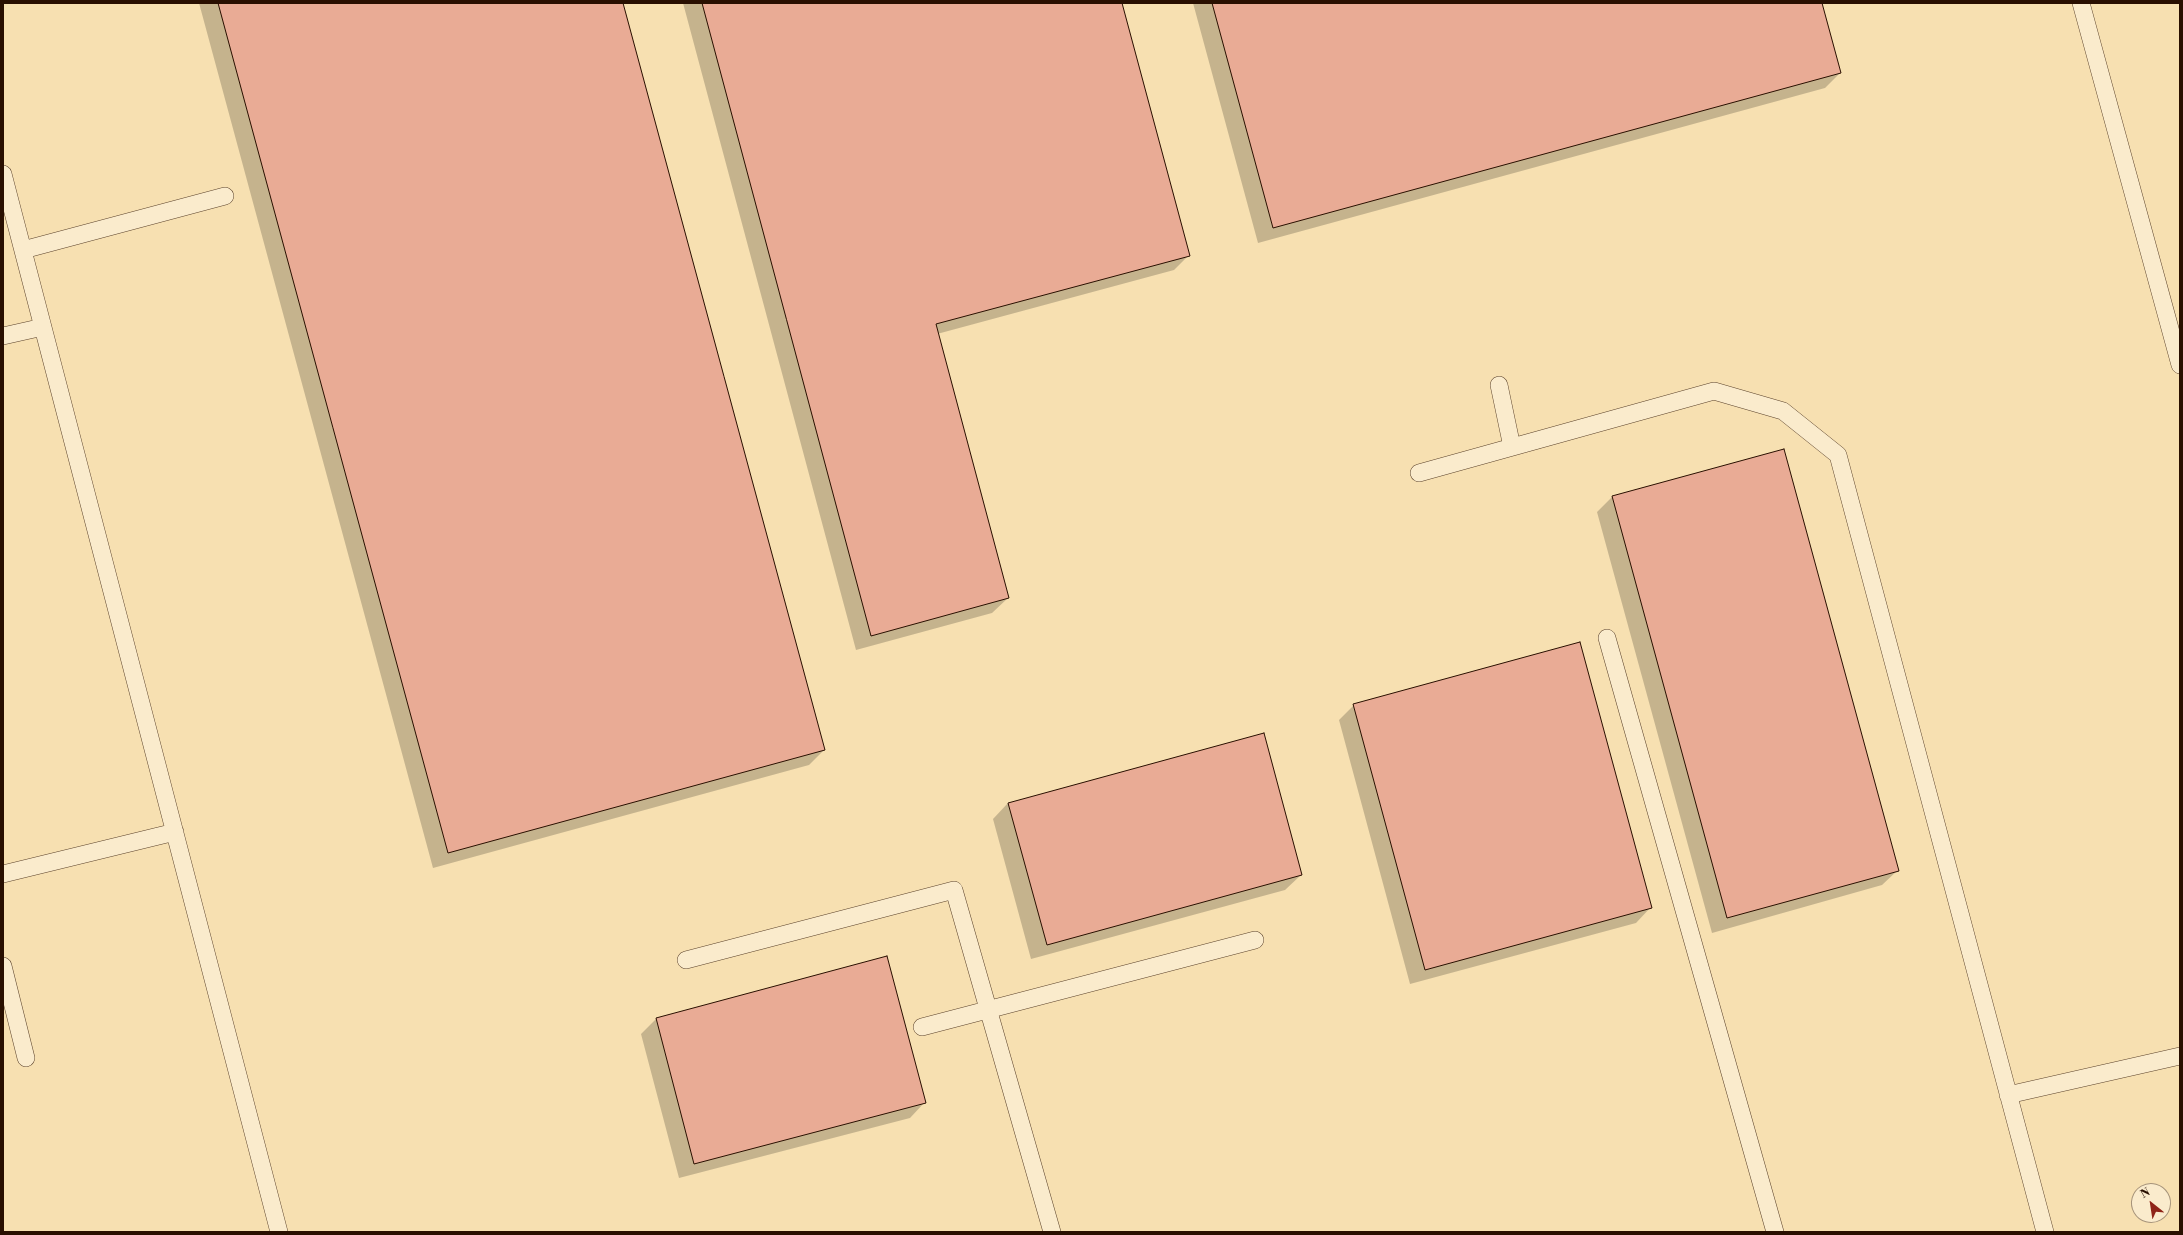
<!DOCTYPE html>
<style>
body{margin:0}
#map{position:relative;width:2183px;height:1235px;overflow:hidden;background:#f7e0b1;font-family:"Libre Bodoni",serif}
canvas{display:block}
.frame{position:absolute;inset:0;border:4px solid #290f00;pointer-events:none}
.north{position:absolute;left:2131px;top:1183px;width:40px;height:40px;box-sizing:border-box;background:#faebcc;border:1px solid #a6937a;border-radius:50%;rotate:330deg;font-size:11px;font-weight:700;line-height:16px;text-align:center;color:#290f00}
.north::after{content:'';display:block;margin:auto;width:14px;height:18px;background:#8f2418;clip-path:polygon(50% 0,100% 100%,50% 72%,0 100%)}
</style>
<div id="map">
<canvas width="2183" height="1235"></canvas>
<div class="frame"></div>
<div class="north">N</div>
</div>
<script>
const context = document.querySelector('canvas').getContext('2d');
context.lineJoin = 'round';
function paint(path, color) { context.fillStyle = color; context.fill(path, 'evenodd'); }
const shape = rows => new Path2D(rows.map(r => 'M' + r).join(''));
function trace(path, color, width, dash) { context.strokeStyle = color; context.lineWidth = width; context.lineCap = dash ? 'butt' : 'round'; context.setLineDash(dash || []); context.stroke(path); }
paint(shape([
 [199,3,622,3,824,750,809,765,433,868],
 [683,3,1121,3,1189,255,1174,270,937,334,1008,598,992,613,856,650],
 [1193,3,1821,3,1840,73,1825,88,1258,243],
 [1783,450,1898,870,1882,885,1712,933,1597,512,1612,497],
 [1354,705,1651,907,1636,923,1410,984,1339,720],
 [1008,803,1301,875,1285,890,1031,959,993,819],
 [656,1019,925,1102,910,1118,679,1178,641,1034]
]), '#0003');
const building = shape([
 [218,3,623,3,825,750,448,853,218,3],
 [702,3,1122,3,1190,256,936,324,1009,598,871,636,702,3],
 [1212,3,1822,3,1841,73,1273,228,1212,3],
 [1784,449,1899,871,1727,918,1612,496,1784,449],
 [1580,642,1652,908,1425,970,1353,704,1580,642],
 [1264,733,1302,875,1047,945,1008,803,1264,733],
 [887,956,926,1103,694,1164,656,1018,887,956]
]);
paint(building, '#e9ab95');
trace(building, '#290f00', 1);
const service = shape([
 [2081,3,2180,365],
 [3,174,279,1232],
 [23,250,225,196],
 [3,336,43,327],
 [1499,385,1512,447],
 [1419,473,1714,391,1783,411,1838,455,2045,1232],
 [1607,638,1775,1232],
 [3,874,175,832],
 [686,960,954,890,1052,1232],
 [3,966,26,1058],
 [922,1027,1255,940],
 [2008,1095,2180,1056]
]);
trace(service, '#5c432c', 18);
trace(service, '#faebcc', 17);
</script>
